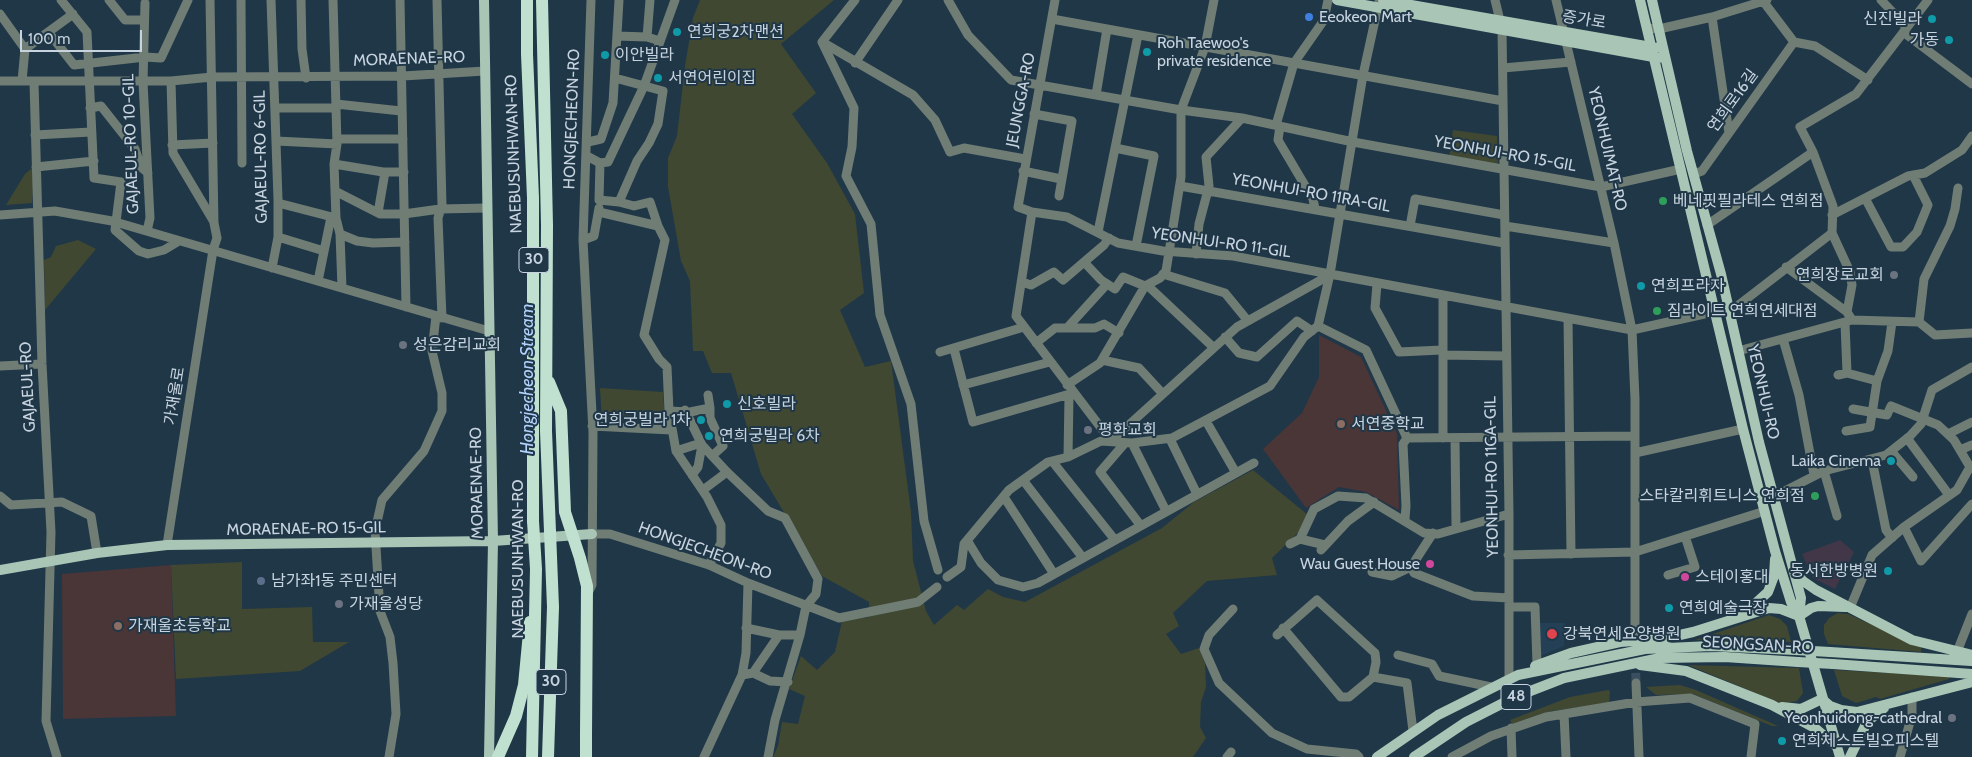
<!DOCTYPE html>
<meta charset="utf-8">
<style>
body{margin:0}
#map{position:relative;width:1972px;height:757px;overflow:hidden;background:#203748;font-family:Cabin,sans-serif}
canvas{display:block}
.scale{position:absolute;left:20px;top:30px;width:122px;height:22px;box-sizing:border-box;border:2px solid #c7d4df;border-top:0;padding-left:6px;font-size:15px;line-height:18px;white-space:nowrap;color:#c7d4df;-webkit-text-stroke:4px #203748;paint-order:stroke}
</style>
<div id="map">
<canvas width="1972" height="757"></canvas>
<div class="scale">100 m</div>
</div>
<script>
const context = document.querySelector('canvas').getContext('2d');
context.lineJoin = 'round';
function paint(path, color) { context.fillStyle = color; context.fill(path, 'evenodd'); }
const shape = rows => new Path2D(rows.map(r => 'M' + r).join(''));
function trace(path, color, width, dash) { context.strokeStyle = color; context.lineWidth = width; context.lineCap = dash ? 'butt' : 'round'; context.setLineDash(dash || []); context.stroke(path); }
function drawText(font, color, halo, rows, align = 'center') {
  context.font = font + ' Cabin,"Noto Sans KR",sans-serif'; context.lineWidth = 4; context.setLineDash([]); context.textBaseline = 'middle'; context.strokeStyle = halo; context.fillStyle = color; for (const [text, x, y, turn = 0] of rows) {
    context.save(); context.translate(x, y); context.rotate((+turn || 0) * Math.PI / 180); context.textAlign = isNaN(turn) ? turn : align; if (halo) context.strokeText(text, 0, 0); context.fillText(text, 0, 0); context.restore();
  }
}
paint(shape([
 [1840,540,1854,552,1835,589,1813,578,1802,554]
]), '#413748');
paint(shape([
 [1540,623,1565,623,1564,646,1538,657]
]), '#234056');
paint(shape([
 [1319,335,1361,357,1397,434,1399,510,1366,492,1339,487,1306,508,1263,449,1302,413,1319,377],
 [171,565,176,716,63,719,62,574]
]), '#4a3537');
paint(shape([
 [700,0,834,0,781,44,816,93,792,114,827,163,855,214,864,293,840,310,865,367,891,361,911,512,913,561,926,611,934,625,957,605,964,610,988,589,1003,597,1025,602,1162,528,1194,502,1253,470,1308,515,1303,528,1272,558,1277,575,1207,581,1173,613,1179,626,1166,634,1181,654,1199,648,1205,663,1206,687,1201,702,1200,727,1206,738,1193,757,773,757,778,746,782,722,798,724,805,696,789,689,801,656,817,670,835,652,842,621,869,617,869,602,822,576,761,474,731,373,712,373,703,351,693,351,690,281,681,261,668,187,668,158,677,136,685,66,693,18],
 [1453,130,1497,136,1498,165,1449,157],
 [31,169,34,169,32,203,6,205,25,174],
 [78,240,96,249,45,310,44,260,51,257,56,246],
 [600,388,663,392,665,422,602,420],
 [242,562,242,609,312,607,313,642,349,642,300,671,176,679,171,565],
 [1838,613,1848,614,1921,647,1921,652,1828,644,1824,634,1824,625,1829,618],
 [1769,615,1780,619,1787,626,1791,642,1695,640],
 [1688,665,1799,668,1803,693,1797,701,1782,704],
 [1834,670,1949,676,1949,679,1880,699,1876,697,1856,703,1842,696],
 [1680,685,1696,690,1778,726,1772,726,1693,694,1656,695,1646,687],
 [1608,690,1610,691,1609,703,1552,711,1513,725,1510,720,1570,697]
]), '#404832');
paint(shape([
 [521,0,551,0,551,53,558,239,560,239,552,757,526,757,527,669,524,668,523,483,530,483]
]), '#203748');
trace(shape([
 [1635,646,1636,683]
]), '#394f5f', 9, [9, 4.5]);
trace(shape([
 [61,0,87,32,94,178,121,182,115,230,139,251,148,254,164,250,179,241],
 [109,0,125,20,144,20],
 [241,0,242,163],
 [271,0,278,199,278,237,272,268],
 [301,0,302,49,306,78],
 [333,0,337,144,334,164,336,218,340,234,342,288],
 [400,0,406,307],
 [437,0,442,205,438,218,442,318],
 [855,0,822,42,854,108,852,147,846,176,871,224,880,315,911,404,924,521,938,570],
 [948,0,968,35,1011,80,1181,110,1242,118,1353,142,1601,187,1681,169],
 [1055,0,1018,207,1032,212,1067,217,1118,243,1163,251,1233,256,1632,330,1736,307,1832,233],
 [1495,0,1502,29,1509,514,1509,679],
 [1556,0,1614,243,1632,330,1635,399,1635,634],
 [1881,0,1903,23,1906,29],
 [1763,1,1794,42,1815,46,1868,80],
 [145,3,143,82,150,218,147,231],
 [0,14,25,49,22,81],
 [1712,17,1729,133],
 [1052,19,1503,101],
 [1648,28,1659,29,1712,17,1767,0],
 [49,33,74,65,145,57,161,58,188,0],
 [1907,35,1972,84],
 [617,36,647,37,660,41],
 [647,37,650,0],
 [822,42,913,95,935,120,950,152,964,148,1025,159],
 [25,49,73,14],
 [855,63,898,0],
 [1503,68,1571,62],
 [615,78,663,91,658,124,649,143,637,161,619,202],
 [0,81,171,81,212,77,403,76,485,71],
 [171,81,173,153,214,222],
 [34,82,42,364,51,532,46,721,57,757],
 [1096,95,1107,29],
 [336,104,401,111],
 [90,108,101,106,135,149,141,167,148,173],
 [275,108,336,108],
 [1034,114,1072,121,1059,196],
 [1276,125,1294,63,1324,20,1328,0],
 [1280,126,1278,140,1313,199,1315,209],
 [35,135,91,132],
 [337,139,403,139],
 [276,141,337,144],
 [588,142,601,139,613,103,619,0],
 [172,145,213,143],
 [1115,148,1154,156,1136,246],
 [1813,152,1833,206,1832,233,1850,272,1852,285,1847,312,1852,320,1919,322,1935,335,1972,333],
 [587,156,600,163,608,162,644,86,675,0],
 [334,164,383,172,404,172],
 [36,167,94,161],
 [1023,171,1061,179],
 [1694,174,1702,171,1794,42],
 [1180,186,1504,243],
 [335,191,380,214,404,214,440,209,487,208],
 [1865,198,1891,247,1903,247,1917,232,1928,205,1913,175],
 [278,203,336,218],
 [599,212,658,226,650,202,634,206,619,202,599,200,600,163],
 [1032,212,1016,316,1111,441],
 [378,213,385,172],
 [0,215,55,211,112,221,489,331],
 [1832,215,1908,176,1925,173,1962,150,1972,136],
 [1707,225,1813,152,1800,127,1856,94,1928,0],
 [658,226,665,240,644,335,659,359,667,367,669,411,676,451,707,497,721,525,721,543,709,565],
 [1410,226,1415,199,1504,215],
 [1505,226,1614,243],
 [1098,232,1138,35],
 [340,234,357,241,373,243,405,242],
 [278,237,324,251],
 [583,240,594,236,599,208],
 [1196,254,1199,224,1209,186,1206,157,1242,118],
 [1084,262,1101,280,1115,289,1123,277,1145,286,1160,278,1166,271,1181,177,1181,110,1205,47,1214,0],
 [1786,267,1847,312],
 [1163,274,1225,293,1248,321],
 [318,281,331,217],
 [1022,282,1031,285,1054,272,1063,280,1104,245,1109,238],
 [1377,284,1375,308,1399,352,1442,350],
 [1147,285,1213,347],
 [1443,295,1443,438],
 [1568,318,1571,554],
 [1919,322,1924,279,1950,226,1955,209,1958,188],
 [1845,323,1847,373],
 [1318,326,1366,350,1407,438,1635,436],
 [1067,328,1107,284],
 [1225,337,1239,353,1257,357,1297,321,1312,331],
 [1783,339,1799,395,1814,475],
 [1036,343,1055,328,1095,328,1104,324,1119,333],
 [954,349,973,422,1073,393],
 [1738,351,1852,320],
 [940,352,1024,327],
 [1443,355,1506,356],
 [1102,360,1139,368,1163,394],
 [0,366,42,364],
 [1838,375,1847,373,1877,381],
 [963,385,1050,362],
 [1067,385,1100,363,1145,286],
 [710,408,710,418,723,446,712,456],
 [1853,409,1887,415,1891,406,1938,425,1954,440,1970,467],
 [685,410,702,445,727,472,768,511,785,518,818,579,816,594,806,606,800,635,775,720,768,757],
 [669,411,690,412,710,408,708,395],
 [1206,421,1236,473],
 [592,426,671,430],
 [1846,431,1870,427,1877,381,1888,351,1892,322],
 [1948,434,1972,422],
 [1455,438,1456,528],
 [1907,438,1949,495],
 [1170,439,1197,494],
 [1111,441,1237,327,1330,275],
 [1125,443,1100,472,1141,526],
 [1132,443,1166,511],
 [1960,450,1972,445],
 [676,451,701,443],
 [1891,451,1913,477],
 [1635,453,1743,429],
 [1068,457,1069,396],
 [1872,460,1886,530,1892,538],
 [1052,461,1115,540],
 [1824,471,1837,516],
 [692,475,698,467,702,445],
 [1023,480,1083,558],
 [703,490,727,472],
 [0,496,11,505,62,502,91,516,97,553],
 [1004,497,1054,574],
 [1773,497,1824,471,1886,455,1910,436,1921,424,1932,390,1972,367],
 [1405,519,1406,506,1403,444,1407,438],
 [1904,527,1921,561,1972,504],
 [592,534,610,534,709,565,748,583,839,618,918,602,937,587],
 [1300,539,1325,545],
 [967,540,981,563,998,580,1023,587,1038,583,1254,463],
 [1290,544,1300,539,1314,509,1338,496,1366,498,1424,533,1438,534,1509,514],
 [167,545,213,250,217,238,214,223,210,0],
 [1321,550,1348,521,1374,502],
 [1508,555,1635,552,1765,511],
 [1411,567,1433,533],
 [1372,572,1392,576,1411,567,1414,573,1473,596,1509,598],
 [1668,575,1695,567,1685,536],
 [947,577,961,567,964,544,1009,490,1048,462,1068,457,1101,441,1132,443,1172,438,1270,386,1304,337,1318,326,1330,274,1363,75,1379,2],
 [589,591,592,585,593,432,583,240,591,0],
 [1509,607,1535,607,1537,664],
 [1850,608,1872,555,1904,527,1957,490,1970,467],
 [1233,609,1209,635,1204,649,1219,683,1272,733,1307,749,1356,754,1359,757],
 [746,628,779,635,800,635],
 [1283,628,1341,697,1349,697,1373,677,1407,683,1413,731],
 [1277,635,1317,600,1375,653,1376,662,1373,677],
 [1957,652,1972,614],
 [1398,655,1432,664,1439,676,1491,687],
 [753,673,770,681,788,682],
 [742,675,753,673,779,635],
 [1636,683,1639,757],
 [1564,714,1566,757],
 [1511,728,1512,757],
 [389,757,396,714,393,663,390,637,380,611,375,531,382,500,424,451,442,411,442,393,432,351,436,316],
 [704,757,742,675,746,653,748,583],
 [1227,757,1231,752],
 [1452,757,1491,736,1546,717,1636,702,1690,698,1755,724,1751,757],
 [1900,757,1912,715,1912,697]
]), '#6f7d75', 9);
trace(shape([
 [484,0,493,541,489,757],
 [1337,0,1659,58],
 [1383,0,1657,48],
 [1640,0,1743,429,1775,551,1791,602,1799,616,1840,757],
 [1652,0,1687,151,1721,274,1759,442,1801,598,1799,616],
 [0,570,97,553,167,545,493,541,592,534],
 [1794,572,1803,581,1816,590,1912,640,1972,655],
 [1745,613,1768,592,1774,576,1775,559],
 [1799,616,1811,608,1818,606,1845,607],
 [1830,652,1971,661],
 [1833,664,1972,674],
 [1640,665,1686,671,1772,705,1815,728,1836,746],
 [1535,666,1571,653,1620,642,1662,639,1693,632,1769,608,1781,609,1799,616],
 [1822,699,1830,706,1841,710,1857,712,1972,682],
 [1782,707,1801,709,1822,699],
 [1377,757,1438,715,1518,675,1645,649,1711,646,1795,650],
 [1414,757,1466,722,1515,697,1564,678,1660,658,1725,657,1798,662],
 [1850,757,1867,722,1884,708]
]), '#a9c5b6', 10);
trace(shape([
 [527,0,527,54,533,198,533,521],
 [498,757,516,716,524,685,530,622],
 [548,757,553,607],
 [586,757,586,734]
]), '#c0e1cf', 12);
trace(shape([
 [1795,650,1830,652],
 [1798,662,1833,664]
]), '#a9c5b6', 10);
trace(shape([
 [542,0,547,225,546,431,553,607],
 [549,382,561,411,565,512,580,558,587,586,586,734],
 [532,757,536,569,533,521]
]), '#c0e1cf', 12);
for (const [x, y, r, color] of [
 [1309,17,5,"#3f7fe0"],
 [1932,19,5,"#0f9aa8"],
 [677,32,5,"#0f9aa8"],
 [1949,40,5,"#0f9aa8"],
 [1147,52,5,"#0f9aa8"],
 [605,55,5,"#0f9aa8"],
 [658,78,5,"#0f9aa8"],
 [1663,201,5,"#2e9e5b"],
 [1894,275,5,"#6b7280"],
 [1641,286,5,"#0f9aa8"],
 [1657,311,5,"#2e9e5b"],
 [403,345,5,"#6b7280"],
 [727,404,5,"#0f9aa8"],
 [701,420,5,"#0f9aa8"],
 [1341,424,5,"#8d6e63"],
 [1088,430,5,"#6b7280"],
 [709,436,5,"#0f9aa8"],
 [1891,461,5,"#0f9aa8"],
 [1815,496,5,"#2e9e5b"],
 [1430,564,5,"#d1479c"],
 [1888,571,5,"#0f9aa8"],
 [1685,577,5,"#d1479c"],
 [261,581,5,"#5c6f8a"],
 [339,604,5,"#6b7280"],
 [1669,608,5,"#0f9aa8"],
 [118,626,5,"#8d6e63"],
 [1552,634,6,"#e0444e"],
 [1952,718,5,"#6b7280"],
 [1782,741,5,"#0f9aa8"]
]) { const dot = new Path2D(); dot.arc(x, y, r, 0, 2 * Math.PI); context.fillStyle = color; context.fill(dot); trace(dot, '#203748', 2); }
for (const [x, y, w] of [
 [534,260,30],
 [551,682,30],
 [1516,697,30]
]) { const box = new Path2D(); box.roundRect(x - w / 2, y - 12.5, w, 25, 4); context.fillStyle = '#203748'; context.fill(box); trace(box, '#c7d4df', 1); }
drawText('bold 15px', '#c7d4df', null, [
 ["30",534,260],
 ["30",551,682],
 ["48",1516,697]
]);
drawText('16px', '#c7d4df', '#203748', [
 ["Eeokeon Mart",1319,17],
 ["신진빌라",1922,19,"right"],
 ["연희궁2차맨션",687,32],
 ["가동",1939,40,"right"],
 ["Roh Taewoo's",1157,43],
 ["private residence",1157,61],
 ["이안빌라",615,55],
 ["서연어린이집",668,78],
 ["베네핏필라테스 연희점",1673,201],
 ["연희장로교회",1884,275,"right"],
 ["연희프라자",1651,286],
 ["짐라이트 연희연세대점",1667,311],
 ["성은감리교회",413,345],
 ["신호빌라",737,404],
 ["연희궁빌라 1차",691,420,"right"],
 ["서연중학교",1351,424],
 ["평화교회",1098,430],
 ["연희궁빌라 6차",719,436],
 ["Laika Cinema",1881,461,"right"],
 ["스타칼리휘트니스 연희점",1805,496,"right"],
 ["Wau Guest House",1420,564,"right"],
 ["동서한방병원",1878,571,"right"],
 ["스테이홍대",1695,577],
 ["남가좌1동 주민센터",271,581],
 ["가재울성당",349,604],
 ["연희예술극장",1679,608],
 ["가재울초등학교",128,626],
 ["강북연세요양병원",1563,634],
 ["Yeonhuidong-cathedral",1942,718,"right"],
 ["연희체스트빌오피스텔",1792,741]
], 'left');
drawText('16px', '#c7d4df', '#203748', [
 ["증가로",1584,20,9],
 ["MORAENAE-RO",409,59,-2],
 ["JEUNGGA-RO",1021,100,-79],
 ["연희로16길",1733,101,-54],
 ["HONGJECHEON-RO",572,119,-88],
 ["GAJAEUL-RO 10-GIL",131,144,-92],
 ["YEONHUIMAT-RO",1607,149,77],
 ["NAEBUSUNHWAN-RO",514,154,-92],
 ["YEONHUI-RO 15-GIL",1505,154,10],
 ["GAJAEUL-RO 6-GIL",261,157,-91],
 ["YEONHUI-RO 11RA-GIL",1311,193,10],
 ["YEONHUI-RO 11-GIL",1221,243,8],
 ["GAJAEUL-RO",28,387,-93],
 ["YEONHUI-RO",1763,392,77],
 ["가재울로",175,396,-81],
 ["YEONHUI-RO 11GA-GIL",1492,477,-91],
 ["MORAENAE-RO",477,483,-91],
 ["MORAENAE-RO 15-GIL",306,529,-1],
 ["HONGJECHEON-RO",705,551,20],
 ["NAEBUSUNHWAN-RO",518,559,-90],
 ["SEONGSAN-RO",1758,645,3]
]);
drawText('italic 18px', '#b2d1fc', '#203748', [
 ["Hongjecheon Stream",528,379,-90]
]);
</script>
